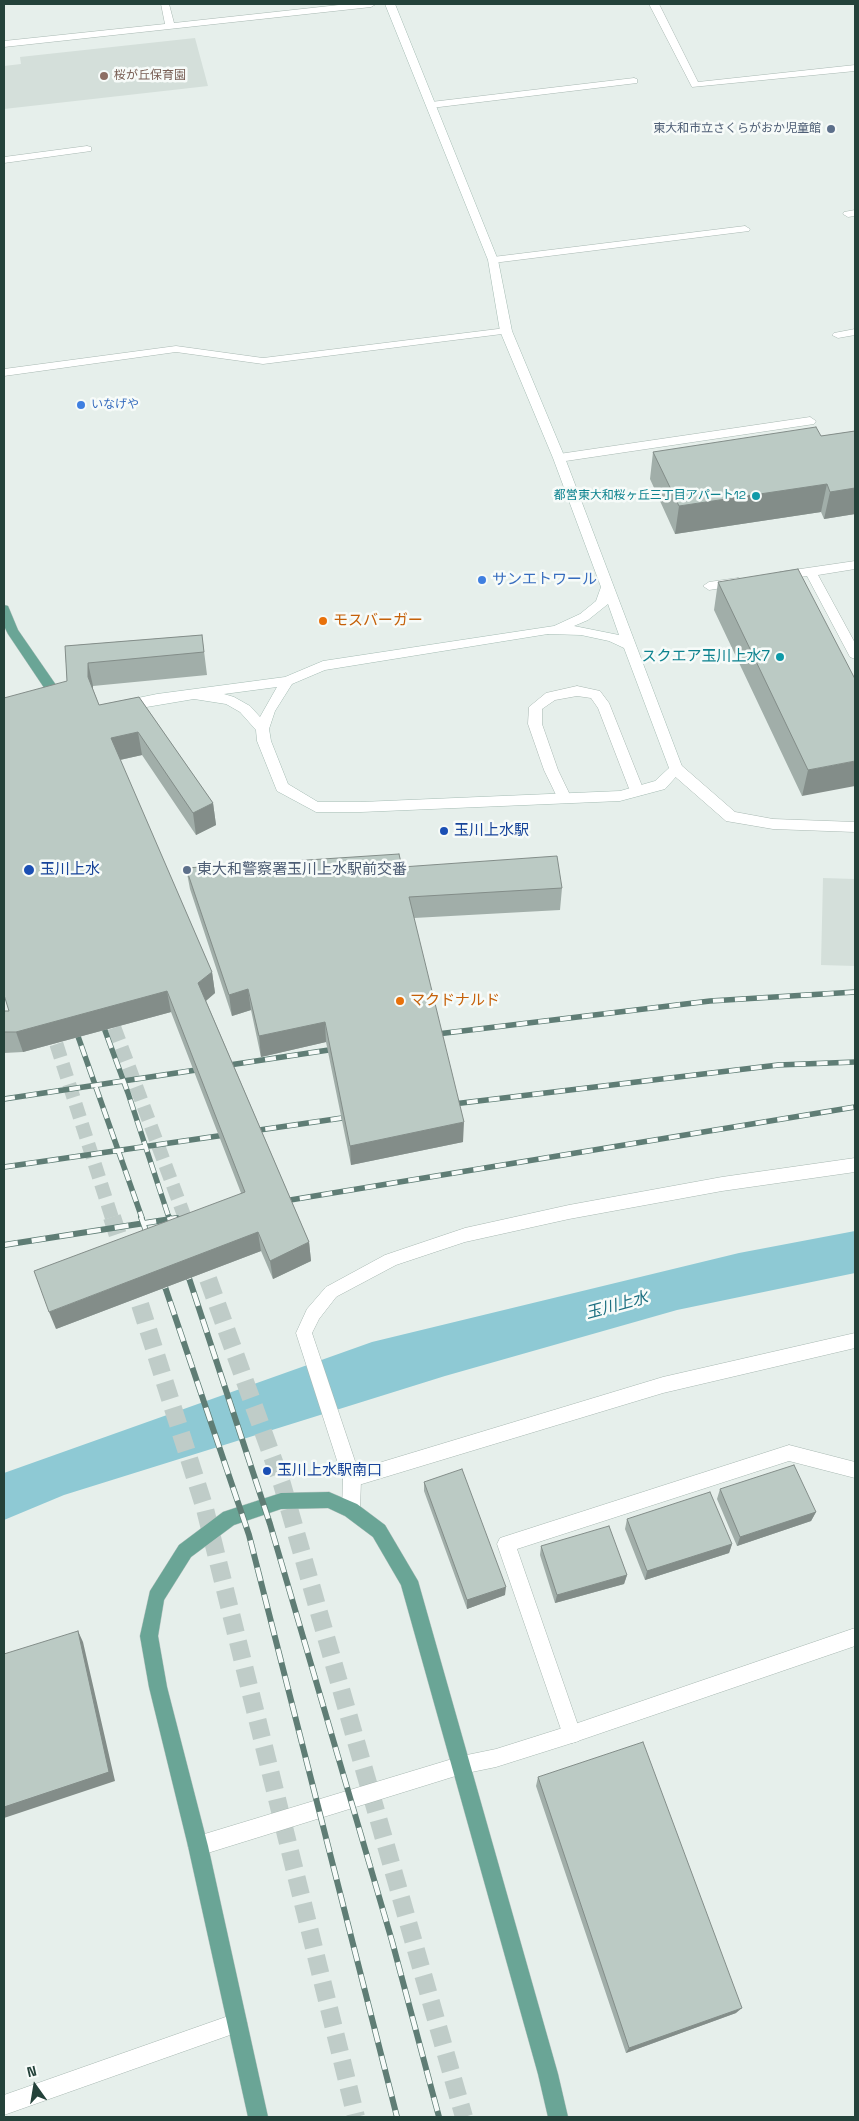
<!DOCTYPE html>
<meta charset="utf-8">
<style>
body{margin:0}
#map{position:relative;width:859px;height:2121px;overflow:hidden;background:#e6efeb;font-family:"Space Grotesk",sans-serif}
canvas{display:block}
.frame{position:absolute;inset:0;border:5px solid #24423a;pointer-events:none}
.north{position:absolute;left:10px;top:2061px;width:50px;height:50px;-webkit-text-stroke:4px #f7fbf9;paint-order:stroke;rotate:347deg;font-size:14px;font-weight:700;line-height:20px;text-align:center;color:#24423a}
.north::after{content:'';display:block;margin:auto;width:18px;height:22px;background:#24423a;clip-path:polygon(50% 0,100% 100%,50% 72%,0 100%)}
</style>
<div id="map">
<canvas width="859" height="2121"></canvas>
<div class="frame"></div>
<div class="north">N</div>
</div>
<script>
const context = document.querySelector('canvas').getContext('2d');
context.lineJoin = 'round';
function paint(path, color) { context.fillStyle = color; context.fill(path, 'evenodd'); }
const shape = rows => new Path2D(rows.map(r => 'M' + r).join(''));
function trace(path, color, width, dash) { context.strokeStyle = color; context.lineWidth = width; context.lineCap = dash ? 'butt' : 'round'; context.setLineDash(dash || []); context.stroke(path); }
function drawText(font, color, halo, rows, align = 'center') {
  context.font = font + ' "Space Grotesk","Noto Sans JP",sans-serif'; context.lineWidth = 5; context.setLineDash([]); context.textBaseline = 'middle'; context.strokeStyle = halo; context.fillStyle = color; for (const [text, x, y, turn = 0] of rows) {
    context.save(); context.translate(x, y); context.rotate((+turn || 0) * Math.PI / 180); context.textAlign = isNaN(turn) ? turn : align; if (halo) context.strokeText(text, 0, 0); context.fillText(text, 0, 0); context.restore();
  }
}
paint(shape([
 [195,38,208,86,4,109,4,66,21,64,20,57],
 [823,878,855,879,855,966,821,965]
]), '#d4dfda');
paint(shape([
 [855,1231,855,1273,677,1310,445,1376,64,1495,4,1520,4,1473,372,1342,739,1253]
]), '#8ec9d4');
trace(shape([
 [107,1008,185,1218],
 [50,1024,112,1218]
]), '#bfccc8', 14, [14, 7]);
trace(shape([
 [112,1217,125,1257],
 [185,1217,191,1233],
 [199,1254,282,1484,464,2117],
 [132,1279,205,1509,356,2117]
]), '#bfccc8', 18, [18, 9]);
const lane = shape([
 [161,4,169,4,174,23,348,4,376,4,371,7,4,47,4,41,165,24,161,4],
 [649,4,659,4,698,82,855,65,855,71,692,87,649,4],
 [634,78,637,79,637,83,431,108,426,105,431,102,634,78],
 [87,146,91,147,91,151,4,163,4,157,87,146],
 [855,210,855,216,848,217,843,214,844,212,855,210],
 [745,226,750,229,749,231,493,263,488,260,493,257,745,226],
 [506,328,510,329,512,331,510,333,263,364,176,352,4,376,4,369,176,346,263,358,506,328],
 [855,329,855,335,838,338,832,335,834,333,855,329],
 [810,417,816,421,814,424,559,462,553,458,559,454,810,417],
 [855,561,855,569,818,575,855,643,855,659,850,657,807,576,780,580,774,576,780,572,855,561],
 [738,578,742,579,744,582,742,585,709,590,703,586,709,582,738,578],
 [577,686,600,691,609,703,644,791,642,795,632,795,630,791,598,708,591,698,577,696,555,700,542,709,542,724,558,770,571,797,569,801,564,802,559,801,544,770,528,724,529,707,546,693,577,686],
 [332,1285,338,1287,340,1292,319,1319,312,1333,361,1479,360,1510,357,1516,351,1518,345,1516,342,1510,343,1479,296,1333,307,1309,326,1287,332,1285],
 [789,1445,855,1462,855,1478,789,1461,517,1549,581,1734,579,1741,572,1743,565,1741,497,1544,500,1538,789,1445],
 [462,1756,469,1758,471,1765,469,1772,462,1774,198,1856,191,1853,188,1846,191,1839,198,1836,462,1756],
 [237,2013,244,2016,247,2023,244,2030,4,2115,4,2095,237,2013]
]);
const street = shape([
 [676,764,681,765,735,812,773,819,855,822,855,832,773,829,726,821,671,773,669,769,671,765,676,764],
 [855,1158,855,1172,722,1191,569,1219,465,1242,396,1265,332,1299,326,1297,324,1292,326,1287,385,1255,465,1228,569,1205,722,1177,855,1158],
 [855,1333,855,1348,663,1393,352,1487,346,1485,343,1479,346,1473,352,1471,663,1377,855,1333],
 [855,1628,855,1646,572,1743,496,1767,462,1774,455,1772,453,1765,455,1758,462,1756,496,1749,572,1725,855,1628]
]);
const secondary = shape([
 [385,4,395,4,498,260,512,331,565,458,683,769,665,789,620,801,361,812,316,812,277,791,257,741,256,730,240,712,226,704,194,699,123,711,118,709,116,706,118,703,123,701,157,694,285,677,323,661,554,626,580,614,596,601,601,587,553,458,500,331,488,260,385,4],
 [608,604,619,635,574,626,588,620,608,604],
 [548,634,581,635,609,641,624,648,669,768,655,781,620,791,361,802,318,802,288,784,271,741,269,729,275,711,292,684,325,670,548,634],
 [277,687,260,717,250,706,234,697,224,694,277,687]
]);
const primary = shape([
 [4,605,8,606,18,630,65,698,67,701,65,704,55,704,8,634,4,626,4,605],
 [329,1492,357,1504,385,1525,418,1581,558,2074,568,2117,548,2117,538,2074,401,1585,373,1537,345,1516,328,1508,281,1509,234,1525,191,1557,164,1600,158,1636,167,1687,208,1846,268,2117,248,2117,188,1846,149,1687,140,1636,150,1591,179,1545,223,1512,229,1510,281,1493,329,1492]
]);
trace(lane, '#a8b8b2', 1);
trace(street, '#a8b8b2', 1);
trace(secondary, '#a4bbb3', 1);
trace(primary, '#c2cac8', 1);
paint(lane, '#fff');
paint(street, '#fff');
paint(secondary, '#fff');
paint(primary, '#6aa596');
const railFar1 = shape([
 [100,1017,128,1093,169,1218],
 [74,1025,142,1218],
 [429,1035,710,1001,855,992],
 [4,1099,342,1048],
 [445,1105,778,1065,855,1062],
 [4,1167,356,1116],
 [278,1202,855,1107]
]);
const rail = shape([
 [141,1217,150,1242],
 [169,1217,174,1232],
 [4,1245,177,1218],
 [185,1266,270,1524,392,1941,439,2117],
 [161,1275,249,1535,397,2117]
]);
trace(railFar1, '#5f7d75', 5.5);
trace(rail, '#5f7d75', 6);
trace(railFar1, '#f7fbf9', 4, [11]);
trace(rail, '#f7fbf9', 4.5, [14]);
paint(shape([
 [855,431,855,514,824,519,821,512,675,534,650,479,653,452,821,436],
 [718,582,855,679,802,796,714,610],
 [202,635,207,675,93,686,93,689,99,705,139,697,213,803,216,825,196,835,142,755,120,760,212,972,215,993,206,1001,309,1242,311,1261,273,1279,261,1251,56,1329,241,1193,171,1012,23,1052,4,1053,4,1011,9,1011,67,681,65,646],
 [402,867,562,888,560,910,414,918,463,1142,351,1165,326,1042,261,1057,251,1010,232,1016,190,889,186,868],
 [424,1482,505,1595,467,1609,424,1491],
 [720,1489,816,1512,811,1521,737,1546,717,1499],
 [627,1519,732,1544,729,1553,645,1580,625,1529],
 [541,1546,627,1575,624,1584,555,1603,540,1555],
 [538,1777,736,2013,626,2053,536,1786]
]), '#a1aea9');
paint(shape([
 [827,484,821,512,675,534,679,506],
 [855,488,855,514,824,519,830,492],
 [88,663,93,686,93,700,88,677],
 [138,732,142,755,115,761,111,738],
 [855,761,855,786,802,796,808,770],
 [213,803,216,825,196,835,193,813],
 [212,972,215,993,202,1004,198,983],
 [248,989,251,1010,232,1016,229,995],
 [167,991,171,1012,23,1052,16,1032],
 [325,1022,326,1042,261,1057,259,1036],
 [464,1122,463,1142,351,1165,350,1146],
 [258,1232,261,1251,56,1329,49,1312],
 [309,1242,311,1261,273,1279,270,1261],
 [816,1512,811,1521,737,1546,740,1537],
 [732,1544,729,1553,645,1580,647,1571],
 [627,1575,624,1584,555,1603,557,1595],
 [506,1587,505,1595,467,1609,467,1600],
 [78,1631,83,1642,115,1781,4,1818,4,1807],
 [742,2008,736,2013,626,2053,629,2048]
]), '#838d89');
const building = shape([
 [816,427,821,436,855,431,855,488,830,492,827,484,679,506,653,452,816,427],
 [798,569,855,679,855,761,808,770,718,582,798,569],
 [202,635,204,652,88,663,88,677,99,705,139,697,213,803,193,813,138,732,111,738,212,972,198,983,309,1242,270,1261,258,1232,49,1312,34,1271,245,1192,167,991,16,1032,4,1032,4,1011,9,1011,4,995,4,698,67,681,65,646,202,635],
 [399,854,402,867,557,856,562,888,409,897,464,1122,350,1146,325,1022,259,1036,248,989,229,995,186,868,399,854],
 [794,1465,816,1512,740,1537,720,1489,794,1465],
 [462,1469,506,1587,467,1600,424,1482,462,1469],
 [710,1492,732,1544,647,1571,627,1519,710,1492],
 [609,1526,627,1575,557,1595,541,1546,609,1526],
 [78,1631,109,1772,4,1807,4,1654,78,1631],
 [643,1742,742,2008,629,2048,538,1777,643,1742]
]);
paint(building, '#bbcac4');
trace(building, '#838d89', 1);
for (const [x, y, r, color] of [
 [104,76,5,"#8d6e63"],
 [831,129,5,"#5c6f8a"],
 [81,405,5,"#3f7fe0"],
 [756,496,5,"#0f9aa8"],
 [482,580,5,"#3f7fe0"],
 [323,621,5,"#e8710a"],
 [780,657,5,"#0f9aa8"],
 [444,831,5,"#1a4fb4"],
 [29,870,6,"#1a4fb4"],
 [187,870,5,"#5c6f8a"],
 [400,1001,5,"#e8710a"],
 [267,1471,5,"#1a4fb4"]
]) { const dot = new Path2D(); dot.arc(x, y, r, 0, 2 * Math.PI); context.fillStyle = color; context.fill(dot); trace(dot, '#f7fbf9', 2); }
drawText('12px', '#785e54', '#f7fbf9', [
 ["桜が丘保育園",114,76]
], 'left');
drawText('12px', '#4e5e75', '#f7fbf9', [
 ["東大和市立さくらがおか児童館",821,129]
], 'right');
drawText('12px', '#366cbe', '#f7fbf9', [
 ["いなげや",91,405]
], 'left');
drawText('12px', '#0d838f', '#f7fbf9', [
 ["都営東大和桜ヶ丘三丁目アパート12",746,496]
], 'right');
drawText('15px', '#366cbe', '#f7fbf9', [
 ["サンエトワール",492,580]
], 'left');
drawText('15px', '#c56008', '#f7fbf9', [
 ["モスバーガー",333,621],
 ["マクドナルド",410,1001]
], 'left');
drawText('15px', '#0d838f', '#f7fbf9', [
 ["スクエア玉川上水7",770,657]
], 'right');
drawText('15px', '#164399', '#f7fbf9', [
 ["玉川上水駅",454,831],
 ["玉川上水",40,870],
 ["玉川上水駅南口",277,1471]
], 'left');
drawText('15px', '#4e5e75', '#f7fbf9', [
 ["東大和警察署玉川上水駅前交番",197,870]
], 'left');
drawText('italic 16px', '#1c6f80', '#f7fbf9', [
 ["玉川上水",617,1306,-15]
]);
</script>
